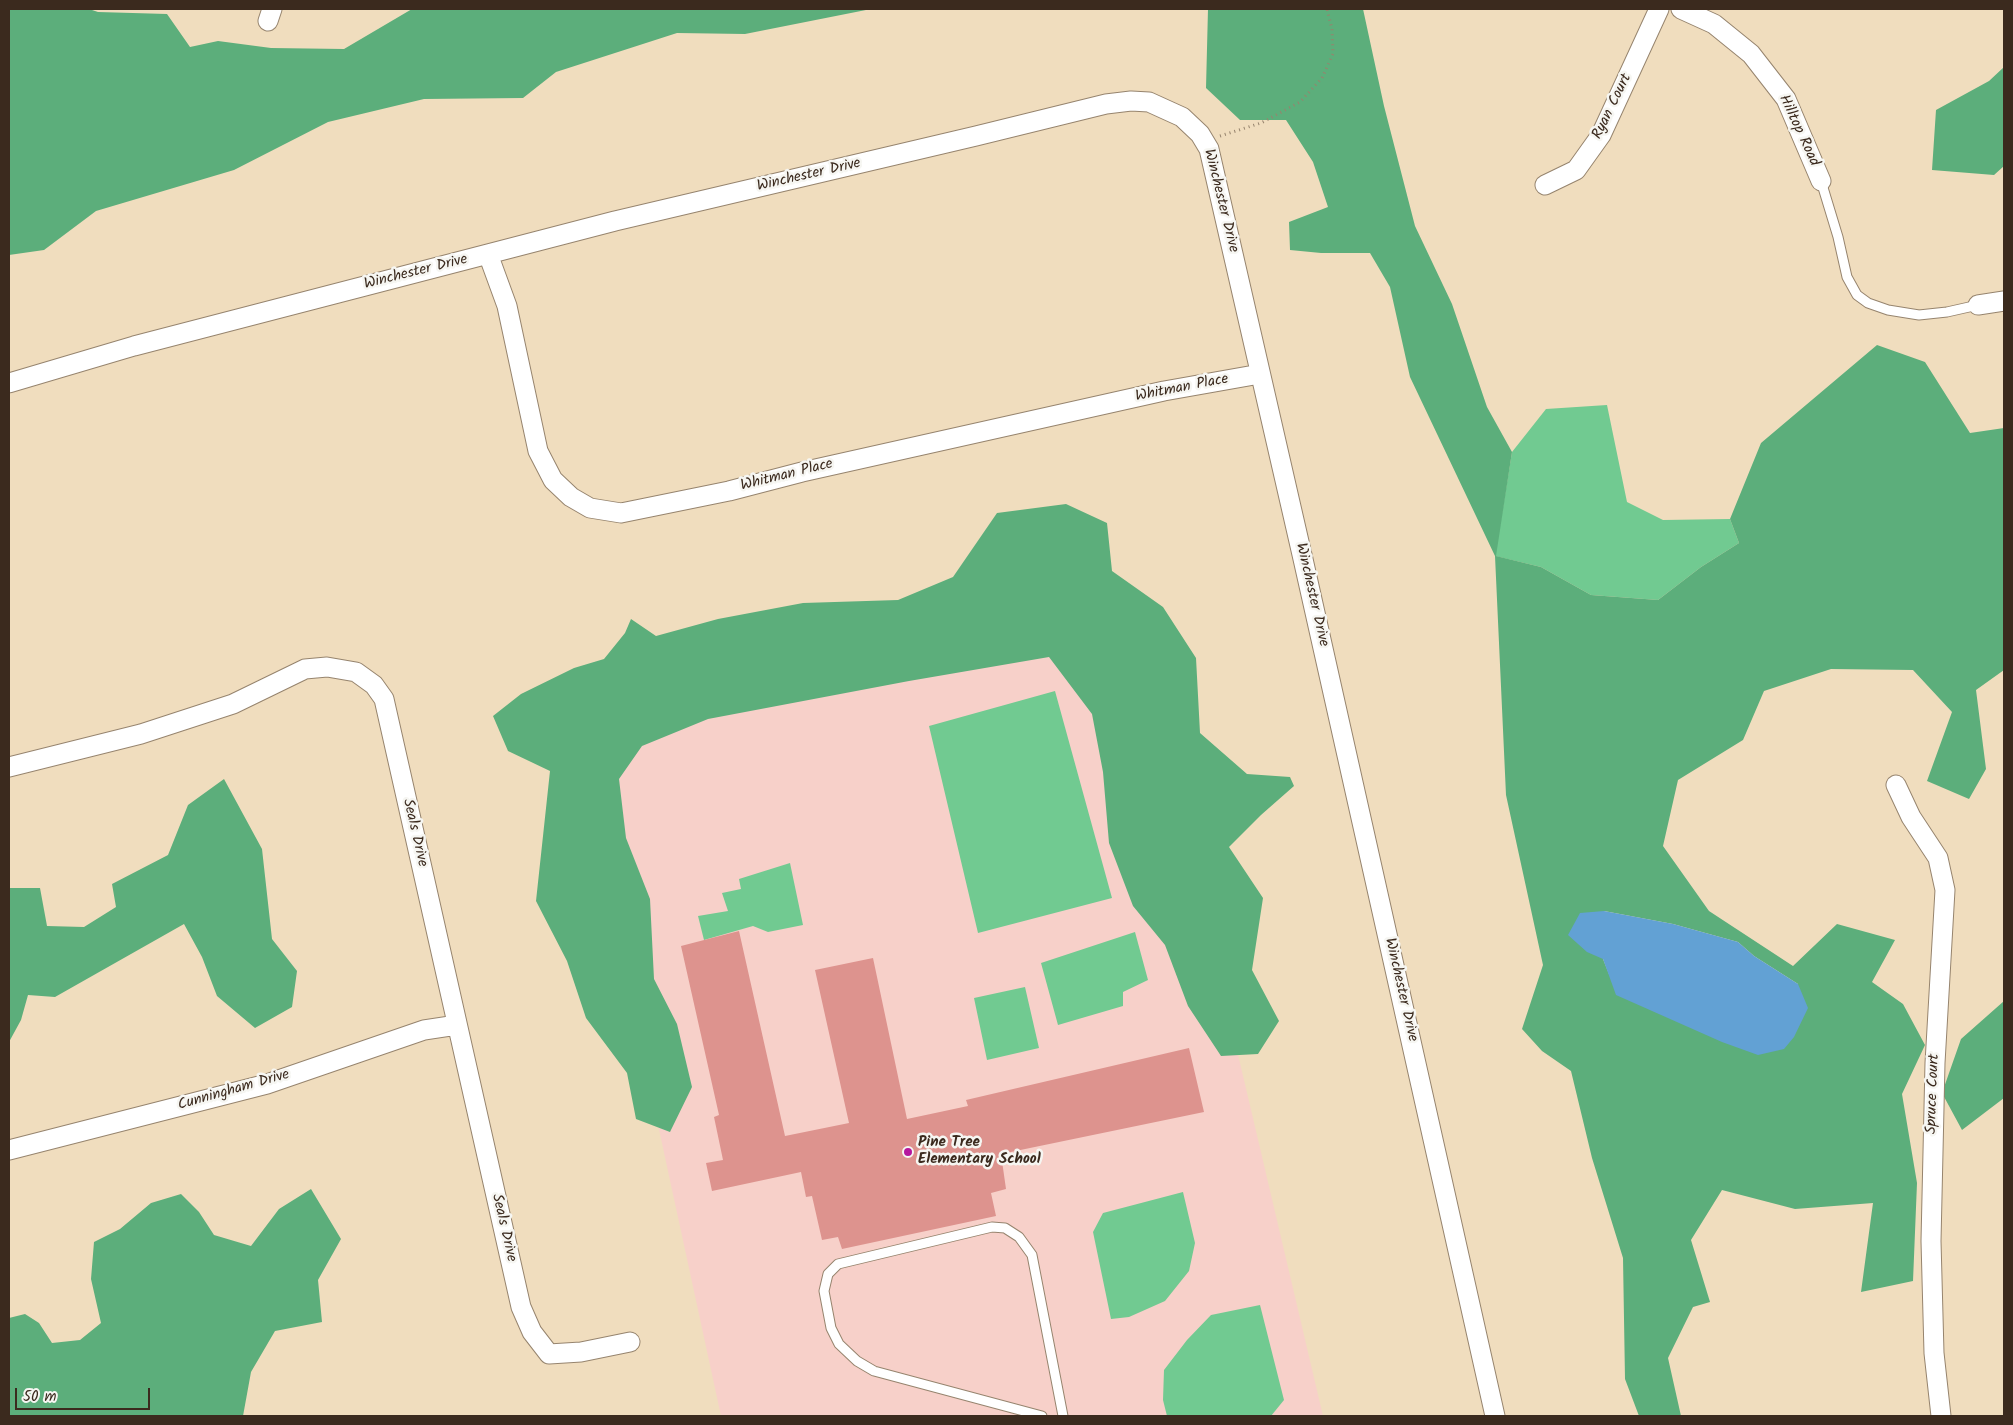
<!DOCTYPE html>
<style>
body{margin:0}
#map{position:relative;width:2013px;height:1425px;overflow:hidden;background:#f0ddbe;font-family:Kalam,sans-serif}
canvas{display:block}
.frame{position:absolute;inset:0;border:10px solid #3b2a1e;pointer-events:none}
.scale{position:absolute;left:15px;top:1388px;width:135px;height:22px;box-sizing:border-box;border:2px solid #3b2a1e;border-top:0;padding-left:6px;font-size:15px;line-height:18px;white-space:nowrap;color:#3b2a1e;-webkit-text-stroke:4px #f6f6f2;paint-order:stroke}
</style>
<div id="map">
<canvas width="2013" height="1425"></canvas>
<div class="frame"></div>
<div class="scale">50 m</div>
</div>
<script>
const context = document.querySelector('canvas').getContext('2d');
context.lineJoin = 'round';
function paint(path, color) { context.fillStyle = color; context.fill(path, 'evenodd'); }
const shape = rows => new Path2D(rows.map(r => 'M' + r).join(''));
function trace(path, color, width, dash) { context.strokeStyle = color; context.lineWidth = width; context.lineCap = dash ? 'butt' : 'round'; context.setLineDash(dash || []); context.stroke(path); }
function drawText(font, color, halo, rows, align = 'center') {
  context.font = font + ' Kalam,sans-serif'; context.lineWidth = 5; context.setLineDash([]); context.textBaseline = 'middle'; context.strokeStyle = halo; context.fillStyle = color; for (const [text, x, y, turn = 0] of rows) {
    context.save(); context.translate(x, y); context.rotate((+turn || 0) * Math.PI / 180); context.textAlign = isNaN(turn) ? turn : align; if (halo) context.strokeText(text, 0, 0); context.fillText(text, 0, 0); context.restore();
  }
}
paint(shape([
 [1129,591,1323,1416,721,1416,573,732]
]), '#f7d0c9');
paint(shape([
 [1607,405,1627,502,1663,520,1730,519,1739,543,1701,567,1658,600,1591,595,1541,567,1495,556,1512,452,1546,409],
 [1055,691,1112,898,978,933,929,726],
 [790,863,803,925,768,932,753,926,704,940,698,916,728,911,722,893,741,889,739,879],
 [1135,932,1148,980,1123,992,1123,1006,1058,1025,1041,963],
 [1025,987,1039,1048,987,1060,974,998],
 [1183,1192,1195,1243,1189,1271,1165,1301,1129,1317,1111,1319,1093,1232,1103,1213],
 [1260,1305,1284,1400,1271,1416,1167,1416,1163,1400,1164,1370,1187,1340,1211,1315]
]), '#71ca91');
paint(shape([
 [9,9,89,9,98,12,167,14,190,47,218,41,271,48,344,49,412,9,871,9,745,34,677,33,556,72,523,98,424,99,328,122,234,170,96,211,44,250,9,255],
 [1208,9,1363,9,1384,106,1415,226,1452,304,1487,407,1512,452,1496,556,1541,567,1591,595,1658,600,1701,567,1739,543,1730,519,1761,443,1877,345,1925,362,1970,433,2004,428,2004,670,1976,690,1986,769,1969,799,1927,781,1952,712,1913,670,1831,669,1764,691,1743,740,1678,780,1663,846,1709,911,1793,966,1837,924,1895,940,1872,982,1903,1004,1925,1045,1902,1094,1917,1183,1913,1281,1861,1292,1873,1203,1795,1209,1722,1190,1691,1240,1710,1302,1693,1307,1668,1358,1681,1416,1639,1416,1625,1379,1623,1258,1592,1158,1571,1071,1542,1051,1522,1029,1543,965,1506,795,1495,556,1410,377,1390,287,1370,253,1321,253,1290,250,1289,222,1328,207,1313,162,1286,120,1240,120,1206,88],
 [1604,911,1673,924,1738,942,1754,956,1798,984,1609,974,1603,959],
 [2004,67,2004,166,1994,175,1932,170,1936,110,1989,81],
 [1066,504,1107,523,1112,571,1163,607,1196,658,1200,733,1247,774,1290,777,1294,786,1261,815,1229,847,1263,898,1252,970,1279,1021,1258,1054,1221,1056,1188,1006,1165,945,1133,906,1109,843,1103,772,1092,714,1049,657,909,681,708,719,642,746,619,779,626,838,650,899,654,979,677,1024,692,1087,670,1132,636,1119,627,1073,586,1018,567,961,536,901,550,771,508,751,493,716,521,694,574,668,604,659,625,633,631,619,656,636,718,619,803,603,898,600,953,577,997,513],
 [224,779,262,849,272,939,297,971,292,1007,255,1028,217,996,202,957,184,924,55,997,28,995,21,1020,9,1042,9,888,40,888,47,926,84,927,116,907,112,884,168,855,188,805],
 [2004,1001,2004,1098,1962,1130,1942,1093,1961,1039],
 [311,1189,341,1239,318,1280,322,1322,275,1331,251,1372,243,1416,9,1416,9,1318,25,1314,39,1323,52,1343,80,1340,101,1323,91,1279,94,1242,120,1229,151,1203,181,1194,199,1212,214,1235,251,1246,279,1209]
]), '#5cae7b');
paint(shape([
 [1604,911,1673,924,1738,942,1754,956,1798,984,1808,1008,1794,1037,1784,1049,1758,1055,1722,1042,1616,995,1603,959,1587,952,1568,935,1580,913]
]), '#62a1d4');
paint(shape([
 [739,931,785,1136,849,1123,815,970,873,958,907,1119,968,1106,966,1100,1189,1048,1204,1112,1001,1154,1006,1189,991,1193,996,1216,842,1249,838,1237,822,1240,812,1196,806,1197,801,1172,712,1191,706,1163,723,1160,714,1117,719,1115,681,946]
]), '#dd938e');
const lane = shape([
 [1821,181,1838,237,1847,277,1857,295,1868,303,1888,310,1919,315,1947,312,1978,305],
 [1042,1416,874,1371,857,1361,839,1344,831,1328,824,1291,828,1274,838,1264,992,1227,1005,1228,1019,1237,1032,1255,1063,1416]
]);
const street = shape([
 [1681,9,1714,24,1751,54,1786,99,1821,181],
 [268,21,272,9],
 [1545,185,1576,170,1601,135,1659,9],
 [488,254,507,306,538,451,553,480,571,497,590,508,621,513,729,491,802,472,1164,391,1260,374],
 [1978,305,2004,301],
 [9,383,134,346,615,221,976,136,1106,104,1131,101,1149,102,1182,117,1200,134,1209,149,1303,559,1495,1416],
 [9,767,141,734,233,704,305,669,327,667,356,672,374,685,384,699,521,1307,532,1332,549,1354,581,1352,630,1342],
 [1896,785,1911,817,1938,858,1945,890,1935,1063,1931,1241,1934,1353,1941,1416],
 [9,1150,267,1084,424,1030,457,1025]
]);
trace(lane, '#96846e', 11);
trace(street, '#96846e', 21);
trace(shape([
 [1220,136,1261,123,1300,102,1322,78,1333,54,1332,29,1327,9]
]), '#96846e', 3, [1, 4]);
trace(lane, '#fff', 9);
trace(street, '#fff', 19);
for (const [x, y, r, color] of [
 [908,1152,5,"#b5179e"]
]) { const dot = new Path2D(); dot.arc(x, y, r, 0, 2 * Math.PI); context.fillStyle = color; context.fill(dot); trace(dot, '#f6f6f2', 2); }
drawText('15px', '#3b2a1e', '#f6f6f2', [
 ["Ryan Court",1613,107,-64],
 ["Hilltop Road",1798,131,65],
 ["Winchester Drive",809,176,-13],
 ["Winchester Drive",1220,201,76],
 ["Winchester Drive",416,273,-14],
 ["Whitman Place",1182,389,-11],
 ["Whitman Place",787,476,-14],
 ["Winchester Drive",1311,595,77],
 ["Seals Drive",414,833,77],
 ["Winchester Drive",1400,990,77],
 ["Cunningham Drive",234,1091,-16],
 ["Spruce Court",1934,1094,-88],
 ["Seals Drive",503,1228,77]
]);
drawText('bold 15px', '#3b2a1e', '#f6f6f2', [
 ["Pine Tree",918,1143],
 ["Elementary School",918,1160]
], 'left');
</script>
